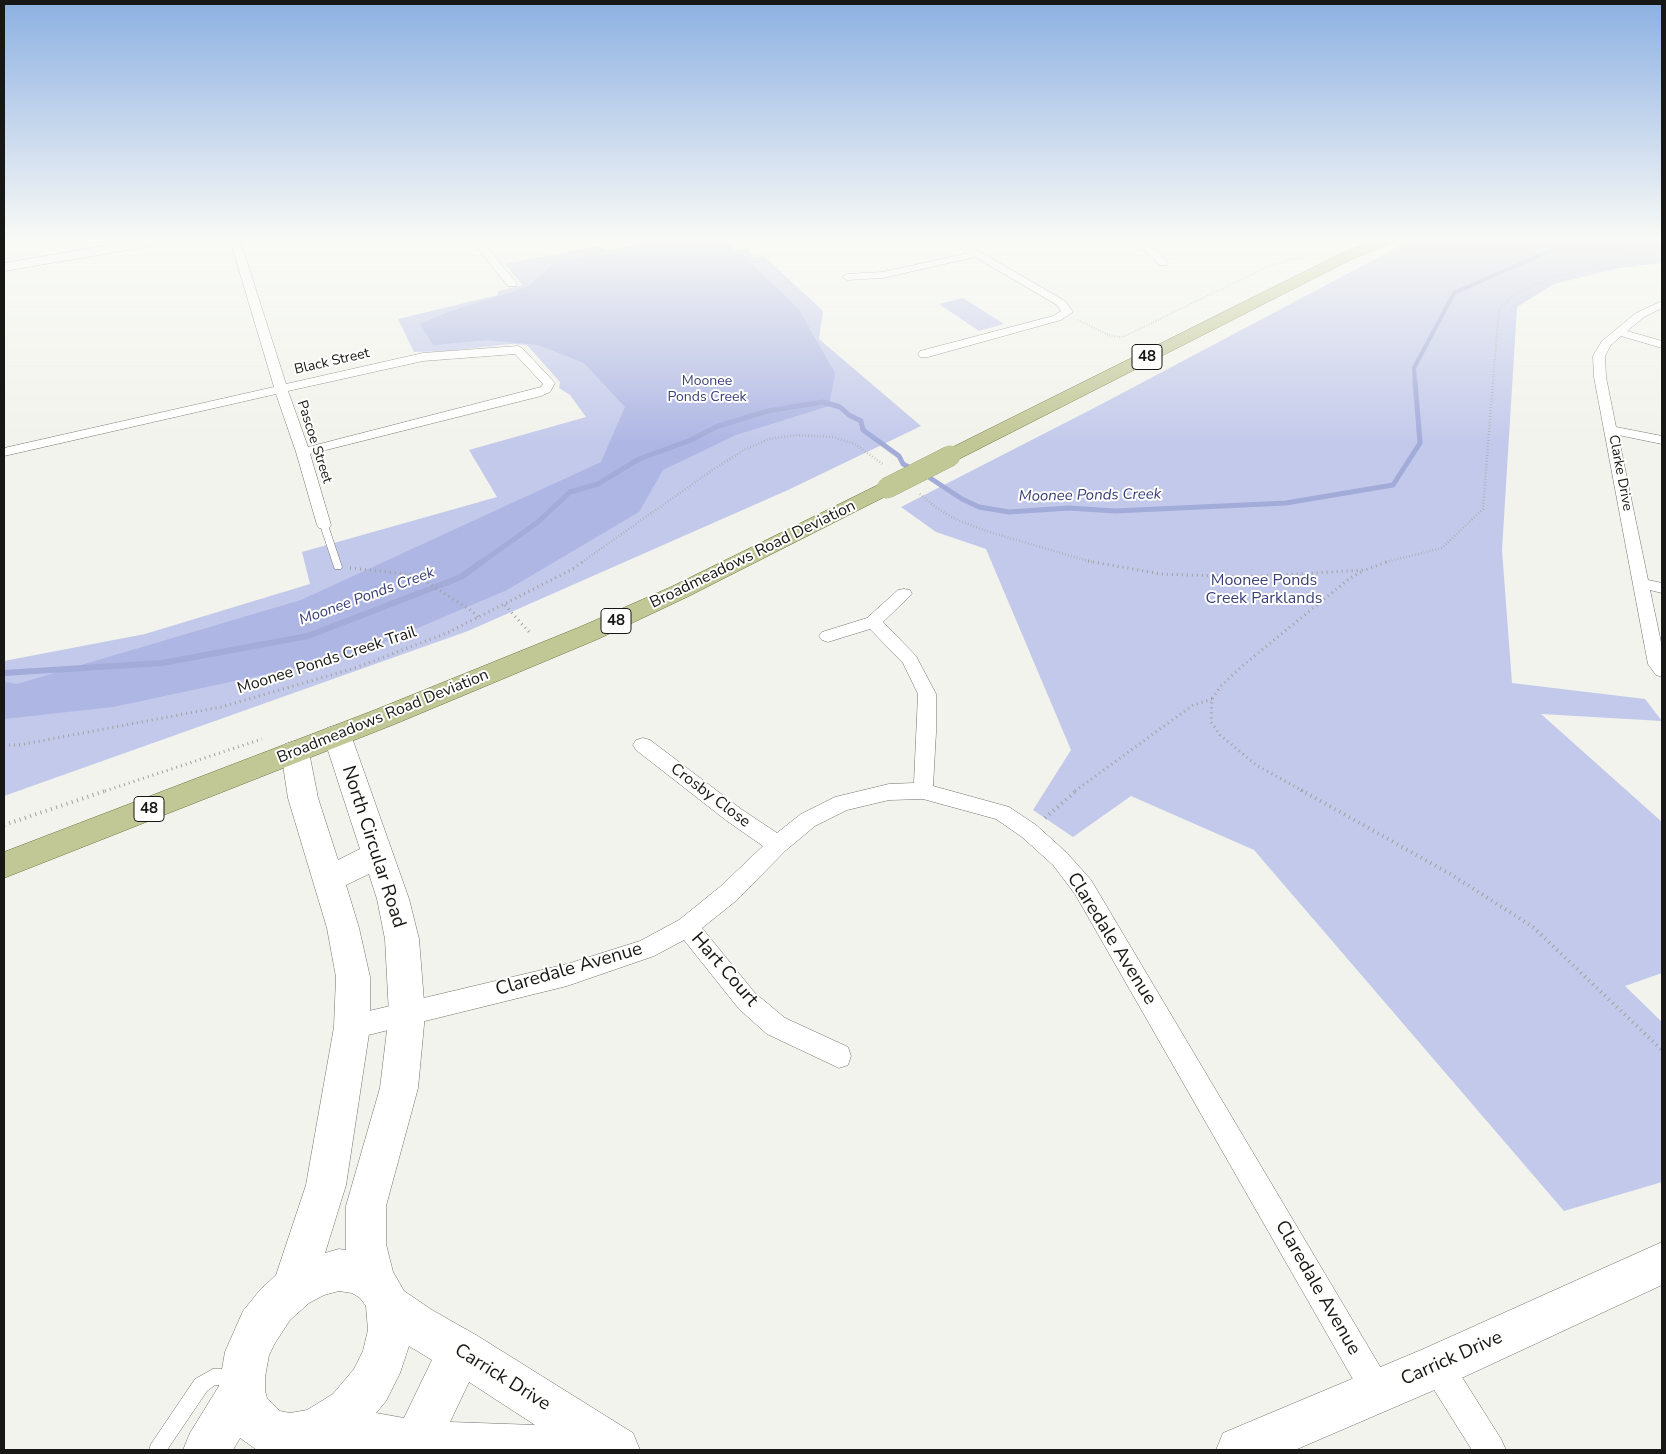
<!DOCTYPE html>
<style>
body{margin:0}
#map{position:relative;width:1666px;height:1454px;overflow:hidden;background:#f2f3ec;font-family:"Nunito Sans",sans-serif}
canvas{display:block}
.frame{position:absolute;inset:0;border:5px solid #171815;pointer-events:none}
</style>
<div id="map">
<canvas width="1666" height="1454"></canvas>
<div class="frame"></div>
</div>
<script>
const context = document.querySelector('canvas').getContext('2d');
context.lineJoin = 'round';
function paint(path, color) { context.fillStyle = color; context.fill(path, 'evenodd'); }
const shape = rows => new Path2D(rows.map(r => 'M' + r).join(''));
function trace(path, color, width, dash) { context.strokeStyle = color; context.lineWidth = width; context.lineCap = dash ? 'butt' : 'round'; context.setLineDash(dash || []); context.stroke(path); }
function drawText(font, color, halo, rows, align = 'center') {
  context.font = font + ' "Nunito Sans",sans-serif'; context.lineWidth = 4; context.setLineDash([]); context.textBaseline = 'middle'; context.strokeStyle = halo; context.fillStyle = color; for (const [text, x, y, turn = 0] of rows) {
    context.save(); context.translate(x, y); context.rotate((+turn || 0) * Math.PI / 180); context.textAlign = isNaN(turn) ? turn : align; if (halo) context.strokeText(text, 0, 0); context.fillText(text, 0, 0); context.restore();
  }
}
paint(shape([
 [655,240,728,240,735,250,747,249,755,257,764,256,823,311,819,339,921,426,788,490,468,631,4,796,4,661,145,634,310,584,302,552,497,497,469,450,586,417,570,395,559,388,560,382,527,345,511,344,447,351,414,352,398,319,498,295,498,291,522,285,505,264,599,246,607,251],
 [1411,240,1662,240,1662,263,1619,268,1554,284,1517,307,1502,550,1512,683,1645,699,1662,721,1541,714,1662,822,1662,973,1625,986,1662,1022,1662,1182,1564,1211,1254,850,1131,796,1073,837,1033,810,1071,750,986,549,936,532,901,507,1096,407],
 [963,298,1004,324,979,331,939,304]
]), '#c3c9eb');
paint(shape([
 [708,240,742,254,799,310,835,373,829,406,736,435,663,470,639,512,507,590,352,656,113,707,4,719,4,682,17,684,301,600,601,462,625,407,584,363,538,345,488,340,433,345,420,324,448,312,527,287,557,261]
]), '#aeb6e4');
trace(shape([
 [1415,382,1414,368,1454,293,1574,240]
]), '#a3abd9', 4);
trace(shape([
 [924,474,962,499,979,507,1009,512,1069,508,1115,511,1286,503,1393,485,1420,443,1415,381],
 [482,562,538,522,570,492,598,484,639,459,691,440,718,426,768,411,823,402,840,407,849,415,861,421,863,430,899,456,903,464,914,470]
]), '#a3abd9', 5);
trace(shape([
 [4,673,162,663,308,636,461,577,483,561]
]), '#a3abd9', 6);
const lane = shape([
 [321,523,327,523,328,525,342,567,341,569,335,569,334,567,320,525,321,523],
 [213,1369,234,1369,240,1371,242,1377,240,1383,234,1385,215,1385,207,1391,167,1450,149,1450,151,1444,195,1379,213,1369]
]);
const street = shape([
 [230,240,240,240,286,384,423,353,518,346,522,348,555,383,550,392,541,396,310,454,331,525,329,528,324,529,319,528,317,525,296,452,276,394,4,456,4,448,274,387,230,240],
 [515,354,543,384,541,387,308,447,288,391,423,361,515,354],
 [471,240,481,240,516,282,517,284,516,286,508,286,471,240],
 [948,240,960,240,1065,301,1073,312,1061,320,928,357,920,357,918,354,920,351,1053,316,1061,311,1057,305,975,257,883,278,847,280,842,277,847,274,883,272,968,253,948,240],
 [1128,240,1140,240,1159,252,1168,263,1167,265,1159,265,1151,256,1128,240],
 [1662,301,1662,308,1644,317,1627,331,1662,341,1662,348,1621,336,1611,345,1605,356,1606,377,1616,427,1662,436,1662,444,1618,435,1648,580,1662,583,1662,593,1650,590,1662,647,1662,677,1656,675,1648,664,1594,377,1593,356,1602,341,1636,313,1662,301],
 [904,589,910,590,912,594,883,622,916,656,936,694,936,732,933,786,1009,807,1036,825,1067,853,1091,880,1388,1380,1393,1391,1388,1402,1377,1407,1366,1402,1075,894,1053,865,1022,837,996,819,923,799,889,800,847,810,815,826,785,851,737,900,702,928,755,993,785,1018,848,1047,851,1056,848,1065,839,1068,767,1034,739,1009,684,940,654,956,567,986,352,1039,343,1035,340,1027,343,1019,352,1015,567,964,640,941,679,920,721,886,763,846,727,821,636,750,633,745,636,740,643,738,650,740,741,809,777,833,801,814,835,797,889,784,914,783,918,694,903,663,870,629,828,642,822,640,819,636,822,632,867,618,898,590,904,589],
 [1437,1351,1448,1355,1501,1439,1506,1450,1472,1450,1426,1377,1422,1366,1426,1355,1437,1351]
]);
const secondary = shape([
 [139,240,171,240,169,243,164,244,4,271,4,263,139,240],
 [337,725,347,728,351,735,409,899,419,939,425,1014,418,1088,386,1206,386,1244,393,1272,404,1291,432,1310,476,1335,633,1433,640,1450,257,1450,240,1438,233,1450,183,1450,190,1433,219,1386,225,1352,243,1311,260,1290,276,1275,306,1185,334,1027,336,977,327,928,288,798,281,752,285,744,295,741,305,744,309,752,318,798,338,860,360,849,323,735,327,728,337,725],
 [369,874,377,899,385,939,389,1014,380,1088,346,1206,346,1250,339,1249,325,1253,346,1185,370,1027,370,977,359,928,346,885,369,874],
 [339,1291,352,1293,360,1298,366,1306,368,1330,363,1351,354,1369,333,1394,307,1410,290,1413,280,1411,267,1398,265,1391,265,1377,269,1355,275,1343,290,1320,309,1303,324,1295,339,1291],
 [409,1346,432,1360,404,1418,376,1413,386,1401,400,1373,409,1346],
 [469,1382,535,1425,450,1422,469,1382],
 [1662,1242,1662,1285,1453,1382,1295,1450,1216,1450,1223,1433,1421,1350,1662,1242]
]);
const primary = shape([
 [1374,240,1393,240,1391,243,1350,260,957,460,950,462,943,460,940,456,943,452,1340,254,1374,240],
 [887,482,894,484,897,488,894,492,687,597,598,639,395,724,4,878,4,852,375,710,580,627,671,587,880,484,887,482]
]);
trace(lane, '#73746e', 1);
trace(street, '#73746e', 1);
trace(secondary, '#73746e', 1);
trace(primary, '#6c723b', 1);
trace(shape([
 [1078,320,1111,336,1123,337,1271,265,1307,256],
 [1493,382,1499,309,1517,293,1555,277,1631,255,1662,252]
]), '#a0a19c', 2, [0.5, 2]);
trace(shape([
 [920,494,938,509,955,519,989,532,1092,562],
 [582,562,714,469,744,450,769,439,797,435,833,437,855,444,884,465],
 [1386,562,1442,548,1483,509,1493,381]
]), '#a0a19c', 2.5, [0.5, 2.5]);
trace(shape([
 [1088,561,1161,574,1243,577,1365,570,1389,561],
 [350,568,415,575,472,611,479,618],
 [505,605,530,633],
 [4,745,19,745,221,707,355,668,447,633,571,570,584,561],
 [105,791,262,739],
 [1075,791,1193,705,1212,699],
 [1303,791,1256,765,1220,735,1211,722,1212,699,1221,686,1241,667,1350,578,1363,571]
]), '#a0a19c', 3, [1, 4]);
trace(shape([
 [1301,790,1452,875,1533,927,1662,1050],
 [1045,818,1077,790],
 [4,825,108,790]
]), '#a0a19c', 4, [1, 4.5]);
paint(lane, '#fff');
paint(street, '#fff');
paint(secondary, '#fff');
paint(primary, '#c2c796');
const primaryBridge = shape([
 [887,488,950,456]
]);
trace(primaryBridge, '#6c723b', 21, []);
trace(primaryBridge, '#c2c796', 21);
const sky = context.createLinearGradient(0, 0, 0, 443);
sky.addColorStop(0, '#8cb0e2');
sky.addColorStop(0.54, '#f9faf6');
sky.addColorStop(1, '#f9faf600');
context.fillStyle = sky;
context.fillRect(0, 0, 1666, 443);
drawText('14px', '#171815', '#fffffe', [
 ["Black Street",332,362,-13],
 ["Pascoe Street",314,442,72],
 ["Clarke Drive",1620,473,79]
]);
drawText('14px', '#3a3f78', '#fffffe', [
 ["Moonee",707,382],
 ["Ponds Creek",707,398]
]);
for (const [x, y, w] of [
 [1147,357,30],
 [616,621,30],
 [149,809,30]
]) { const box = new Path2D(); box.roundRect(x - w / 2, y - 12.5, w, 25, 4); context.fillStyle = '#fffffe'; context.fill(box); trace(box, '#171815', 1); }
drawText('bold 15px', '#171815', null, [
 ["48",1147,357],
 ["48",616,621],
 ["48",149,809]
]);
drawText('italic 15px', '#373c75', '#fffffe', [
 ["Moonee Ponds Creek",1090,496,-1],
 ["Moonee Ponds Creek",367,597,-20]
]);
drawText('16px', '#171815', '#fffffe', [
 ["Broadmeadows Road Deviation",753,555,-26],
 ["Moonee Ponds Creek Trail",327,661,-18],
 ["Broadmeadows Road Deviation",383,717,-22],
 ["Crosby Close",710,796,37]
]);
drawText('16px', '#3a3f78', '#fffffe', [
 ["Moonee Ponds",1264,581],
 ["Creek Parklands",1264,599]
]);
drawText('19px', '#171815', '#fffffe', [
 ["North Circular Road",373,847,72],
 ["Claredale Avenue",1111,939,58],
 ["Claredale Avenue",569,970,-16],
 ["Hart Court",724,970,49],
 ["Claredale Avenue",1317,1288,60],
 ["Carrick Drive",1452,1359,-24],
 ["Carrick Drive",502,1378,32]
]);
</script>
